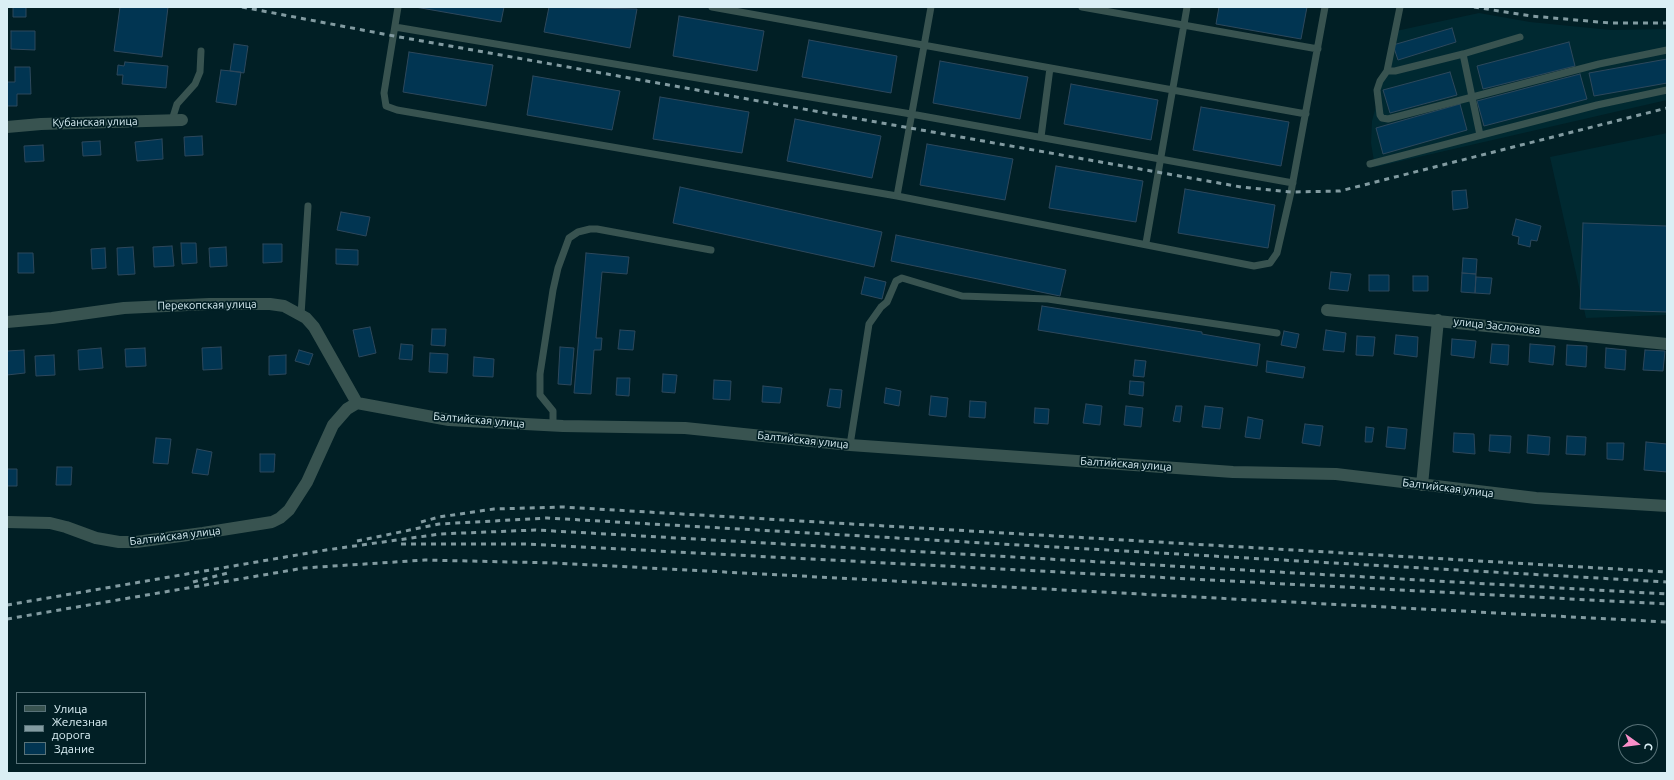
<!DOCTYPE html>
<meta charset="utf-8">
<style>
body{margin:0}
#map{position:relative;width:1674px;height:780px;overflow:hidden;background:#011f25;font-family:Ubuntu,sans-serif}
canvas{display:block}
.frame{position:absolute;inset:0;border:8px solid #daeff5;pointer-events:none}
.legend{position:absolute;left:16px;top:692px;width:130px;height:72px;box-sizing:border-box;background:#011f25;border:1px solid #587278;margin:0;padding:5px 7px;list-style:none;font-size:12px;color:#daeff5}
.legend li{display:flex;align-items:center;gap:8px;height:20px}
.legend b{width:20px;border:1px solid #587278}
.north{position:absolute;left:1618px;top:724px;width:40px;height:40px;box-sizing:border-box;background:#011f25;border:1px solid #587278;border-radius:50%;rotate:104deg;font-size:11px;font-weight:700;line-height:16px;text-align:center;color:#daeff5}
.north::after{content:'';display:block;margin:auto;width:14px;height:18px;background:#f98fc9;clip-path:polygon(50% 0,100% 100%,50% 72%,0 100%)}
</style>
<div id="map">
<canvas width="1674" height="780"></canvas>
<div class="frame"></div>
<ul class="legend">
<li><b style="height:5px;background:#385350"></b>Улица</li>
<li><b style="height:5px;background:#829ba1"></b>Железная дорога</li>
<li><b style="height:11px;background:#013552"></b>Здание</li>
</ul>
<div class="north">С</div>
</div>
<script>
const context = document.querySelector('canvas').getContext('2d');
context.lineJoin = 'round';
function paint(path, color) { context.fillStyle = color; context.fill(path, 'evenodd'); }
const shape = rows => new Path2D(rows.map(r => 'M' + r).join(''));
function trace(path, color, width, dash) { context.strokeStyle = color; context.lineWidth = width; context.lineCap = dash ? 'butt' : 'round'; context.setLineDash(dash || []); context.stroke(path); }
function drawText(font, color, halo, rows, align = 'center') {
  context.font = font + ' Ubuntu,sans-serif'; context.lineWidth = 3.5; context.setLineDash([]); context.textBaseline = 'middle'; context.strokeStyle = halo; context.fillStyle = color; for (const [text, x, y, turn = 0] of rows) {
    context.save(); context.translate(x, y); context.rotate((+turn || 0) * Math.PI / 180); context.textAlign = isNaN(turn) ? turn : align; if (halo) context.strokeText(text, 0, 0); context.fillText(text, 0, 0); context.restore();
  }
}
paint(shape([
 [1479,13,1530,22,1611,30,1667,29,1667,100,1375,167,1371,143,1372,121,1396,31],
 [1667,133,1667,315,1586,318,1550,157]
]), '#002931');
const building = shape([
 [13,7,26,7,26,17,13,17,13,7],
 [120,7,168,7,162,57,114,51,120,7],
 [415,7,504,7,501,22,415,7],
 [549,7,637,9,630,48,544,32,549,7],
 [1219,7,1307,7,1301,39,1216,24,1219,7],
 [679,16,764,31,757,71,673,56,679,16],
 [1452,28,1456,42,1398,60,1393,45,1452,28],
 [11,31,35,31,35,50,11,49,11,31],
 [809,40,897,56,891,93,802,77,809,40],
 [1569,42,1575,66,1483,89,1477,66,1569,42],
 [234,44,248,46,244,73,230,71,234,44],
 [409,52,493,65,486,106,403,92,409,52],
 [1667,59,1667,83,1594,96,1589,73,1667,59],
 [940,61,1028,77,1020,119,933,103,940,61],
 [125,62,168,66,166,88,122,84,123,75,117,75,118,65,124,66,125,62],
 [15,67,30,67,31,94,17,94,17,106,7,106,7,82,15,82,15,67],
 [221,70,241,72,236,105,216,102,221,70],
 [1450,72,1457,95,1390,113,1383,90,1450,72],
 [1580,74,1587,99,1484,126,1477,101,1580,74],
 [533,76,620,91,612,130,527,115,533,76],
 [1071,84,1158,100,1151,140,1064,124,1071,84],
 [660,97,749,112,742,153,653,139,660,97],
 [1460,104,1467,130,1383,154,1376,128,1460,104],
 [1201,107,1289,122,1281,166,1193,150,1201,107],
 [795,119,881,136,872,178,787,161,795,119],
 [202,136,203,155,185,156,184,137,202,136],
 [162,139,163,159,137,161,135,142,162,139],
 [100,141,101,155,83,156,82,142,100,141],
 [927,144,1013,159,1005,200,920,185,927,144],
 [43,145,44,161,25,162,24,146,43,145],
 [1056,166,1143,181,1136,222,1049,208,1056,166],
 [680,187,882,232,874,267,673,223,680,187],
 [1185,189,1275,205,1268,248,1178,233,1185,189],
 [1466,190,1468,208,1453,210,1452,191,1466,190],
 [341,212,370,217,366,236,337,230,341,212],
 [1516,219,1541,226,1537,241,1531,240,1530,247,1518,244,1519,237,1512,235,1516,219],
 [1583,223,1667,226,1667,312,1580,309,1583,223],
 [896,235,1066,270,1060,296,891,261,896,235],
 [181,243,196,243,197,263,182,264,181,243],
 [263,244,282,244,282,262,263,263,263,244],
 [172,246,174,266,154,267,153,247,172,246],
 [133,247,135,274,118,275,117,248,133,247],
 [226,247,227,266,210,267,209,248,226,247],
 [105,248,106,268,92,269,91,249,105,248],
 [336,249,358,250,358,265,336,264,336,249],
 [18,253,33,253,34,273,18,273,18,253],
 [586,253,629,257,627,274,602,272,596,338,602,338,601,350,594,350,591,394,574,393,586,253],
 [1463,258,1477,259,1476,274,1462,273,1463,258],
 [1331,272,1351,274,1348,291,1329,289,1331,272],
 [1462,273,1476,274,1475,293,1461,292,1462,273],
 [1369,275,1389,275,1389,291,1369,291,1369,275],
 [1413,276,1428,276,1428,291,1413,291,1413,276],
 [865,277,886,282,882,299,861,294,865,277],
 [1476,277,1492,278,1490,294,1475,293,1476,277],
 [1042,306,1202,332,1202,334,1260,344,1257,366,1038,330,1042,306],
 [370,327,376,353,359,357,353,330,370,327],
 [432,329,446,329,445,346,431,345,432,329],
 [620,330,635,331,633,350,618,349,620,330],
 [1326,330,1346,333,1344,352,1323,350,1326,330],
 [1284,331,1299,334,1296,348,1281,345,1284,331],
 [1396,335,1418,337,1417,357,1394,354,1396,335],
 [1357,336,1375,337,1373,356,1356,355,1357,336],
 [1452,339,1476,341,1474,358,1451,355,1452,339],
 [401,344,413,345,412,360,399,359,401,344],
 [1492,344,1509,345,1508,365,1490,363,1492,344],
 [1530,344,1555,346,1553,365,1529,362,1530,344],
 [1567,345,1587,346,1586,367,1566,365,1567,345],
 [221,347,222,369,203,370,202,348,221,347],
 [560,347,574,348,571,385,558,384,560,347],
 [101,348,103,368,79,370,78,350,101,348],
 [145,348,146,366,126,367,125,349,145,348],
 [1606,348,1626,350,1625,370,1605,368,1606,348],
 [24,350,25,373,7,375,7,351,24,350],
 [299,350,313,354,309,365,295,361,299,350],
 [1645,350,1665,351,1663,371,1643,370,1645,350],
 [430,353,448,354,447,373,429,372,430,353],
 [54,355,55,375,36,376,35,356,54,355],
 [286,355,286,374,269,375,269,356,286,355],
 [474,357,494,359,493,377,473,376,474,357],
 [1135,360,1146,361,1144,377,1133,376,1135,360],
 [1267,361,1305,367,1303,378,1266,372,1267,361],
 [663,374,677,375,675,393,662,392,663,374],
 [617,378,630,378,629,396,616,395,617,378],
 [714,380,731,381,730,400,713,399,714,380],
 [1130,381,1144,382,1143,396,1129,394,1130,381],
 [763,386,782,388,780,403,762,402,763,386],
 [886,388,901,391,899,406,884,403,886,388],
 [830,389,842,390,840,408,827,406,830,389],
 [931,396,948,398,946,417,929,415,931,396],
 [970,401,986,402,985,418,969,417,970,401],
 [1086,404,1102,406,1100,425,1083,423,1086,404],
 [1126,406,1143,408,1141,427,1124,425,1126,406],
 [1176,406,1182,406,1180,422,1173,421,1176,406],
 [1205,406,1223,408,1220,429,1202,427,1205,406],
 [1035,408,1049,409,1048,424,1034,423,1035,408],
 [1248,417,1263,420,1260,439,1245,437,1248,417],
 [1305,424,1323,426,1320,446,1302,443,1305,424],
 [1366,427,1374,428,1372,442,1365,442,1366,427],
 [1388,427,1407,429,1405,449,1386,447,1388,427],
 [1454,433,1474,434,1475,454,1453,452,1454,433],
 [1490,435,1511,436,1510,453,1489,451,1490,435],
 [1528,435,1550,437,1549,455,1527,453,1528,435],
 [1567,436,1586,437,1585,455,1566,454,1567,436],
 [156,438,171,439,168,464,153,463,156,438],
 [1646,442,1667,444,1667,472,1644,470,1646,442],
 [1607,443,1624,443,1623,460,1607,459,1607,443],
 [197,449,212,452,208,475,192,473,197,449],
 [260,454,275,454,274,472,260,472,260,454],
 [57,467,72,467,71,485,56,485,57,467],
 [7,469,17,469,17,486,7,486,7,469]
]);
paint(building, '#013552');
trace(building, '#2d485c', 1);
trace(shape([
 [398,7,384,93,386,106,397,110,897,196,1254,266,1270,263,1277,253,1291,192,1325,7],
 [712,7,1306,114],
 [1082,7,1318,49],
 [1400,7,1387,71,1380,81,1377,90,1380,115,1382,118,1388,119,1599,64,1667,50],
 [395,27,911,114,1293,183],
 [1463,54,1480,135],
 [1387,71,1395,71,1463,54,1520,37],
 [172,120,177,104,195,84,200,72,201,51],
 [1041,137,1050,68],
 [1370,164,1597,105,1667,90],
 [897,196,931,7],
 [1146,243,1187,7],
 [301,315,308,206],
 [553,426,553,411,540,395,540,374,553,290,558,268,569,238,578,232,590,229,597,229,711,250],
 [850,445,869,324,881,307,887,302,896,281,902,278,962,296,1048,299,1277,333]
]), '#385350', 7);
trace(shape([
 [7,127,41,124,182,120],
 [1327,310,1667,344],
 [7,322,52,318,124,308,209,304,270,304,284,306,306,318,314,327,357,403],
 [1422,485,1438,320],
 [7,522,50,523,66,527,96,538,119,542,136,542,203,533,272,522,280,518,289,510,307,482,333,425,347,409,357,403,449,420,563,426,685,428,850,445,1233,472,1336,474,1536,498,1667,506]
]), '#385350', 12);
trace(shape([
 [242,7,394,36,1241,187,1291,192,1340,191,1667,108],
 [1474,7,1531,16,1610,23,1667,23],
 [421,522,439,517,494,509,563,507,1667,572],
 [357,541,439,524,547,518,1667,582],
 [401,544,525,544,1667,604],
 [193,582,228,573],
 [7,605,326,550,440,534,536,530,1667,594],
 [7,619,304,568,425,560,555,563,1667,622]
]), '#829ba1', 3, [5, 5]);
drawText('11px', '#daeff5', '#011f25', [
 ["Кубанская улица",95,122,-1],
 ["Перекопская улица",207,305,-1],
 ["улица Заслонова",1497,326,6],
 ["Балтийская улица",479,420,5],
 ["Балтийская улица",803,440,6],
 ["Балтийская улица",1126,464,4],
 ["Балтийская улица",1448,488,7],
 ["Балтийская улица",175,536,-7]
]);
</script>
